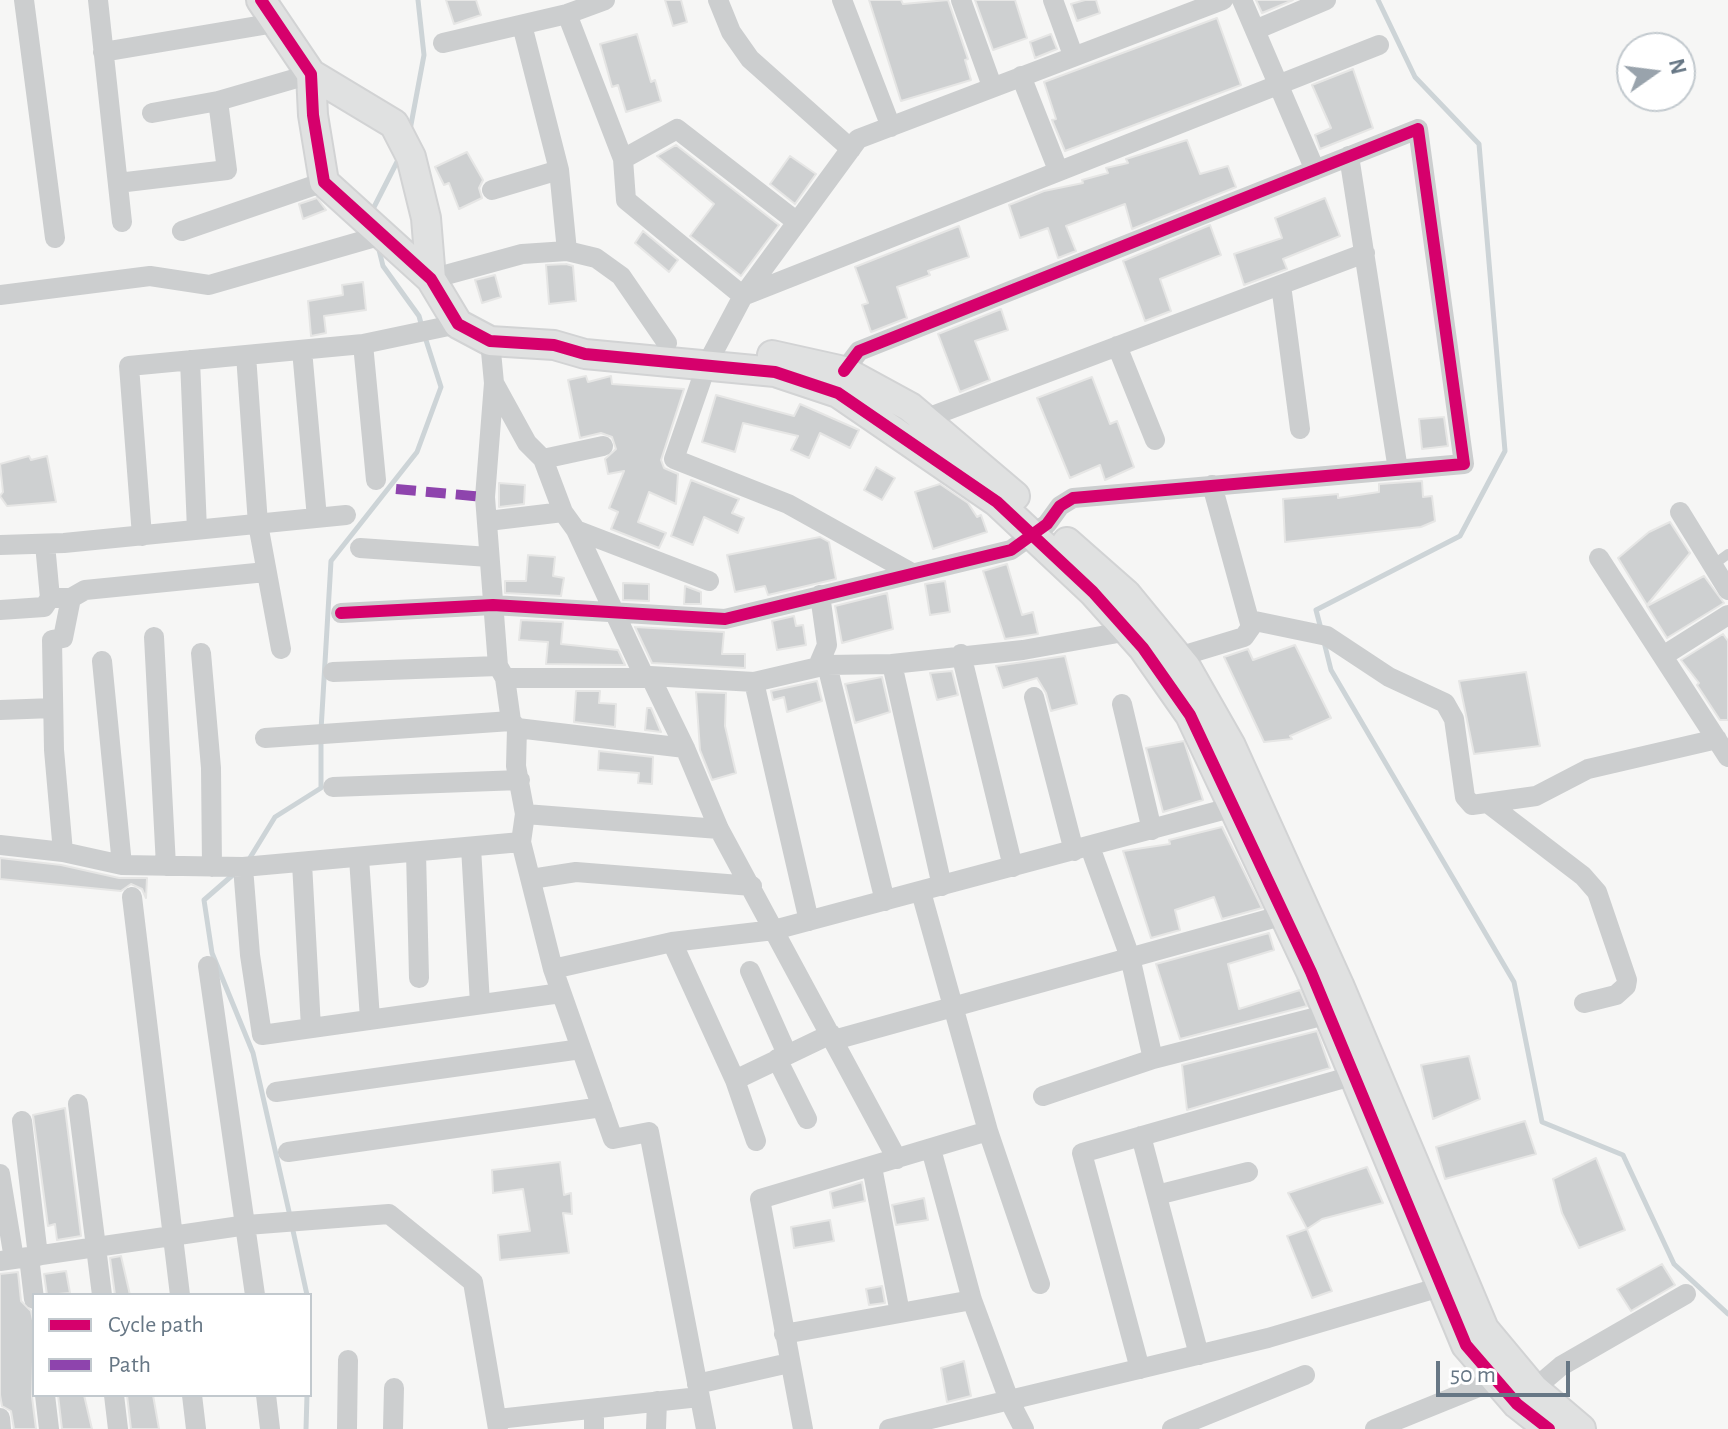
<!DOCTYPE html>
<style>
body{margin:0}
#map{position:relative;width:1728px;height:1429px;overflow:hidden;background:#f6f6f5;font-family:"Alegreya Sans",sans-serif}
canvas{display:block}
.legend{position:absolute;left:32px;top:1293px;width:280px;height:104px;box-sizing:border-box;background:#fff;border:2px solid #c2c9ce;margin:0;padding:10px 14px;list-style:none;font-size:24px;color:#677785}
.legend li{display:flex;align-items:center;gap:16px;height:40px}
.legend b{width:40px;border:2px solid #c2c9ce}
.north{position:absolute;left:1616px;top:32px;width:80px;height:80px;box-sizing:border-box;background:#fff;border:2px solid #c2c9ce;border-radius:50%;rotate:76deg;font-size:22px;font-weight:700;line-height:32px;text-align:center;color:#677785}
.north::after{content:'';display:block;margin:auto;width:28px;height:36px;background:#99a3ac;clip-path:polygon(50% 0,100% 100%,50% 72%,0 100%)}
.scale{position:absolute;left:1436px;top:1361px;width:134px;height:36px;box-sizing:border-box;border:4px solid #677785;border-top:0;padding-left:10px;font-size:24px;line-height:28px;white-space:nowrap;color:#677785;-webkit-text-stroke:6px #fff;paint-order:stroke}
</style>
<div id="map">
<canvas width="1728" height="1429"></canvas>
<ul class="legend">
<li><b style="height:10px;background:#d6006c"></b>Cycle path</li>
<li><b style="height:10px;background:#8e44ad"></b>Path</li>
</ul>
<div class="north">N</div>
<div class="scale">50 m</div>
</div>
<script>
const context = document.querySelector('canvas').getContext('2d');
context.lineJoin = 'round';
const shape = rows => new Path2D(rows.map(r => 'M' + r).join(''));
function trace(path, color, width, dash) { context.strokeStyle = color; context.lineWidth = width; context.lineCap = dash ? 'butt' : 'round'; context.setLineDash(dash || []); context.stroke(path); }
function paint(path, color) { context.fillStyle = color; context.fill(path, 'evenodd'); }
trace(shape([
 [410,130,424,55,418,0],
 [371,213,399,158],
 [378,246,383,266,419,316,422,327],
 [1321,629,1316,610,1460,536,1505,451,1479,144,1415,77,1378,0],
 [1324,642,1331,670,1514,982,1542,1122,1623,1155,1674,1264,1728,1314],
 [321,730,331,561,417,452,441,387,425,337],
 [248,861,275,817,321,788,321,740],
 [235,873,204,900,212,953,253,1053,290,1216],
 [292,1226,307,1295],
 [306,1429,307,1395]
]), '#cdd4d7', 5);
const building = shape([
 [446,0,476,0,481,15,454,24,446,0],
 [665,0,681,0,687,22,673,26,665,0],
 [869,0,901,0,903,4,948,0,968,59,965,60,971,80,901,101,869,0],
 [975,0,1015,0,1027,38,993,50,975,0],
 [1085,0,1096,0,1100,13,1077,21,1071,4,1085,0],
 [1256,0,1293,0,1262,13,1256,0],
 [1217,18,1241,85,1065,151,1052,120,1056,119,1044,82,1217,18],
 [637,34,651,82,655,80,661,101,626,112,618,85,612,87,600,44,637,34],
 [1051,34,1057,49,1035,58,1030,42,1051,34],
 [1353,69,1373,128,1320,149,1315,135,1331,128,1312,85,1353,69],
 [1187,140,1200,174,1228,166,1236,187,1132,229,1125,204,1066,226,1076,251,1058,258,1048,228,1020,238,1009,205,1044,191,1083,183,1082,180,1108,173,1106,168,1128,163,1126,159,1187,140],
 [676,145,779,225,741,276,690,236,714,204,657,156,676,145],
 [467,152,483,180,479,188,482,198,459,209,449,183,444,185,435,167,467,152],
 [790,156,816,174,795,204,770,184,790,156],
 [317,198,326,210,303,219,299,204,317,198],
 [1325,198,1340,236,1283,259,1287,269,1244,285,1234,254,1282,238,1275,218,1325,198],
 [1210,225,1221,255,1160,279,1171,311,1145,321,1123,261,1210,225],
 [959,226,969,257,928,271,930,275,897,287,907,318,871,332,862,305,868,303,855,267,959,226],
 [643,231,678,260,669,272,635,243,643,231],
 [566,264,573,266,576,301,549,304,546,265,566,264],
 [495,275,501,297,482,303,475,280,495,275],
 [363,282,366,310,324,316,326,333,311,336,308,301,343,295,342,285,363,282],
 [1001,309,1008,330,975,341,990,380,960,392,938,334,1001,309],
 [586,376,588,382,611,376,612,384,684,389,661,460,664,468,678,474,676,504,649,492,638,522,666,533,659,548,611,529,618,512,609,508,624,471,608,474,605,459,616,449,612,437,601,433,580,438,568,380,586,376],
 [1092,377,1110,424,1117,421,1134,467,1105,480,1100,465,1070,478,1037,398,1092,377],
 [716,395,794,416,800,404,859,430,850,448,820,433,809,458,791,450,798,436,743,423,735,452,702,442,716,395],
 [1444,417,1448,446,1422,449,1419,419,1444,417],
 [29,456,31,460,47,456,56,502,7,506,0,496,3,492,0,464,29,456],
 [876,467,895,478,882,500,864,490,876,467],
 [691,480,739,499,732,513,744,518,738,533,704,517,693,545,671,536,691,480],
 [1422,481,1423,497,1432,496,1435,521,1421,527,1285,542,1283,499,1338,494,1338,498,1379,492,1379,484,1422,481],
 [499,483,525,485,524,504,499,507,499,483],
 [940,484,968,503,977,517,981,515,987,532,933,549,915,492,940,484],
 [1670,522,1690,553,1647,605,1618,558,1649,532,1670,522],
 [820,537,829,542,836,579,768,595,765,586,735,592,727,555,820,537],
 [528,555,555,557,553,576,564,578,561,596,505,593,505,581,526,581,528,555],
 [1007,564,1022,615,1033,612,1038,634,1005,639,983,571,1007,564],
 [1704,576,1724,603,1667,638,1647,606,1704,576],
 [945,581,950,612,930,615,925,584,945,581],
 [623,583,649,584,649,601,623,600,623,583],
 [685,586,701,592,701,604,684,604,685,586],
 [887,593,893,629,842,643,835,606,887,593],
 [794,616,796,626,803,625,806,645,777,650,772,621,794,616],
 [521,620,563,622,561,644,618,650,625,665,546,664,548,642,519,640,521,620],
 [635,627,724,632,722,654,745,654,745,668,652,663,635,627],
 [1723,634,1728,641,1728,720,1720,720,1697,685,1699,683,1681,660,1723,634],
 [1295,645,1331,718,1290,736,1292,739,1264,742,1224,657,1248,649,1253,660,1295,645],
 [1065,656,1077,704,1051,711,1046,693,1037,678,1003,688,996,666,1065,656],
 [952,671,958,695,937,700,930,673,952,671],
 [1526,672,1540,746,1474,754,1459,681,1526,672],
 [882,677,890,712,855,723,845,684,882,677],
 [817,681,822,701,787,712,784,697,773,700,771,691,817,681],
 [576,691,600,691,599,703,616,704,615,727,574,722,576,691],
 [696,692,726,693,725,726,736,773,712,780,700,750,696,692],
 [647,708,651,708,661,732,645,730,647,708],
 [1184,741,1203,800,1163,812,1146,748,1184,741],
 [599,751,653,757,652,784,638,783,639,773,598,770,599,751],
 [1222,827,1262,908,1222,919,1214,897,1175,910,1180,930,1151,938,1123,851,1170,844,1169,840,1222,827],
 [0,858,61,865,119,878,147,878,146,898,142,889,131,884,121,891,0,879,0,858],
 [1269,933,1274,950,1228,964,1239,1009,1300,990,1307,1006,1180,1039,1156,964,1269,933],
 [1317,1031,1330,1068,1187,1110,1182,1065,1317,1031],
 [1469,1056,1480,1099,1433,1119,1421,1065,1469,1056],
 [65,1108,81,1236,57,1240,55,1224,48,1226,33,1115,65,1108],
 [1525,1121,1536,1154,1445,1179,1436,1147,1525,1121],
 [1596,1158,1625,1230,1579,1248,1562,1213,1553,1179,1596,1158],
 [560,1162,564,1195,571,1193,572,1214,563,1213,569,1253,500,1260,498,1235,530,1231,523,1189,493,1193,492,1170,560,1162],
 [1367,1167,1383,1203,1322,1219,1307,1229,1288,1193,1367,1167],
 [862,1182,865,1201,833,1208,830,1192,862,1182],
 [924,1198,928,1220,896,1225,892,1205,924,1198],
 [830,1220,834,1241,794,1248,791,1227,830,1220],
 [1307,1229,1332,1291,1312,1298,1287,1236,1307,1229],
 [121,1256,130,1295,115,1295,110,1258,121,1256],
 [1662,1264,1675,1285,1631,1311,1617,1289,1662,1264],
 [66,1271,70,1293,47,1295,44,1274,66,1271],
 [18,1272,21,1301,31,1311,34,1325,32,1397,36,1429,14,1429,11,1411,2,1406,0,1395,0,1274,18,1272],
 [882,1286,885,1303,869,1305,866,1289,882,1286],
 [964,1361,971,1396,947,1402,941,1368,964,1361],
 [58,1395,84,1395,92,1429,62,1429,58,1395],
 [127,1395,153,1395,159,1429,131,1429,127,1395]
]);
paint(building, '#ced0d1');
trace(building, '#e6e6e5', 2);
const secondary = shape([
 [261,0,311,74,313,115,324,182,431,279,458,324,490,341,554,345,585,354,775,372,838,393,997,502,1093,592,1143,648,1190,715,1311,972,1466,1345,1517,1404,1549,1429],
 [311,74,394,124,411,157,426,218,431,279],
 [772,355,844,371,910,407,1015,496],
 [1067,542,1126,594,1186,667,1231,746,1339,985,1484,1329,1534,1389,1581,1429]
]);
trace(secondary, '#d2d3d4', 32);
trace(shape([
 [1713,565,1728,554]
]), '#cccecf', 10);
trace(shape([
 [24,0,55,238],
 [98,0,122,222],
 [718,0,731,32,750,59,851,149],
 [842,0,891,127],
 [961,0,992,86],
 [1053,0,1073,55],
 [1242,0,1315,170],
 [567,14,623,159,626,200,743,296,1379,45],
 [522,25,559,170],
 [1255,30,1326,0],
 [443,43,567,14,605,0],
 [103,52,275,23],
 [1021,76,1058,170],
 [152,113,218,101,311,74],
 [1349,156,1398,470],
 [623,159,677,129,797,222],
 [118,183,227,170,218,101],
 [492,190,559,170,567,251],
 [182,231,324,182],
 [431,279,522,254,567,251,596,258,621,276,667,343],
 [1281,285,1300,429],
 [0,295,150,276,209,285,386,234],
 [490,341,494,383,527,443,543,459,563,512,576,530,645,678,650,676,685,748,719,829,897,1159],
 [363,344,376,480],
 [1117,346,1155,440],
 [302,350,317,518],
 [246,355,258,524,281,649],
 [190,360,197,530],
 [494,383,485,497,498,666,505,678,511,721,517,728,516,766,525,814,521,842,553,969,613,1139,649,1132,706,1429],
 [916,426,924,419,1365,253],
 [543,459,603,446],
 [1680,512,1728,590],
 [488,521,563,512],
 [576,530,709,581],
 [142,536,129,366,363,344,458,324],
 [45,544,50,598,71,598,63,638,52,640,54,750,63,852],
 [0,545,64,543,346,515],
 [360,548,489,557],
 [1599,558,1728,757],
 [910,572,788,504,674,459,707,364,743,296,858,139,1223,0],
 [820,595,827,645,818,666,827,665,885,901],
 [71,598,85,590,266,572],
 [0,610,44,607,50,598],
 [341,613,493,605,725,619,1011,550,1047,524,1060,506,1073,498,1464,464,1418,129,859,351,844,371],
 [1250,620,1327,636,1389,677,1445,703,1454,719,1465,797,1472,805,1536,796,1588,769,1717,739],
 [154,637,166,866],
 [201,653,211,768,212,867],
 [961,654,1013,867],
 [1663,656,1728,615],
 [1178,657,1244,637,1251,627,1212,485],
 [102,661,122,865],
 [333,672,498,666],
 [650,676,754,682,809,921],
 [505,678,645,678],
 [754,682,827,665,892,664],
 [1034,697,1074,851],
 [1122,704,1152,830],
 [0,710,53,708],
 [517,728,685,748],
 [265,738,511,721],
 [333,787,520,780],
 [1489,804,1583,876,1597,892,1627,980,1626,986,1616,995,1584,1003],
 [525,814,719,829],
 [0,845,63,852,122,865,243,867,521,842],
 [471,847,480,1004],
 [1090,847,1130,957,1153,1059],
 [416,852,419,978],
 [359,858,370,1019],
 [302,863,311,1028],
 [243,867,250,955,262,1035,561,993],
 [531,879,576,872,752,886],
 [942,886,892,664,1023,650,1129,631],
 [921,892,988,1131,1040,1284],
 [132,897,180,1295],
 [672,942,735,1080,831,1034],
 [208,966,255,1295],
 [553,969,672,942,774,930,1245,804],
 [750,971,787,1054],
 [834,1040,1284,915],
 [777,1059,807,1119],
 [735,1080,756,1141],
 [276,1092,581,1049],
 [1043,1096,1153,1059,1329,1014],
 [78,1104,102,1295],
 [22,1121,38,1256],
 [1141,1136,1199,1355],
 [931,1149,972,1300,1009,1400,1024,1429],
 [288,1152,602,1107],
 [872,1167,900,1313],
 [0,1174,14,1259],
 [1157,1195,1248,1172],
 [29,1257,34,1299],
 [0,1261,247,1225,389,1214,473,1282,498,1429],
 [784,1334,972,1300],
 [1140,1369,1082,1153,1366,1072],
 [697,1384,789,1363],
 [1534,1389,1561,1366,1686,1294],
 [45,1395,49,1429],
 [114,1395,118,1429],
 [192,1395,196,1429],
 [266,1395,270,1429],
 [594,1409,594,1429],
 [0,1418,1,1429],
 [498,1419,699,1397],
 [347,1429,348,1360],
 [393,1429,394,1388],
 [656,1429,657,1401],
 [803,1429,760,1199,988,1131],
 [889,1429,1268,1338,1454,1283],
 [1172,1429,1305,1375],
 [1375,1429,1496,1380]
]), '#cccecf', 20);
trace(secondary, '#e0e1e1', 28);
trace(shape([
 [396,489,485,497]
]), '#8e44ad', 10, [20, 10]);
trace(shape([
 [261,0,311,74,313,115,324,182,431,279,458,324,490,341,554,345,585,354,775,372,838,393,997,502,1093,592,1143,648,1190,715,1311,972,1466,1345,1517,1404,1549,1429],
 [341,613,493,605,725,619,1011,550,1047,524,1060,506,1073,498,1464,464,1418,129,859,351,844,371]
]), '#d6006c', 12);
</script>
